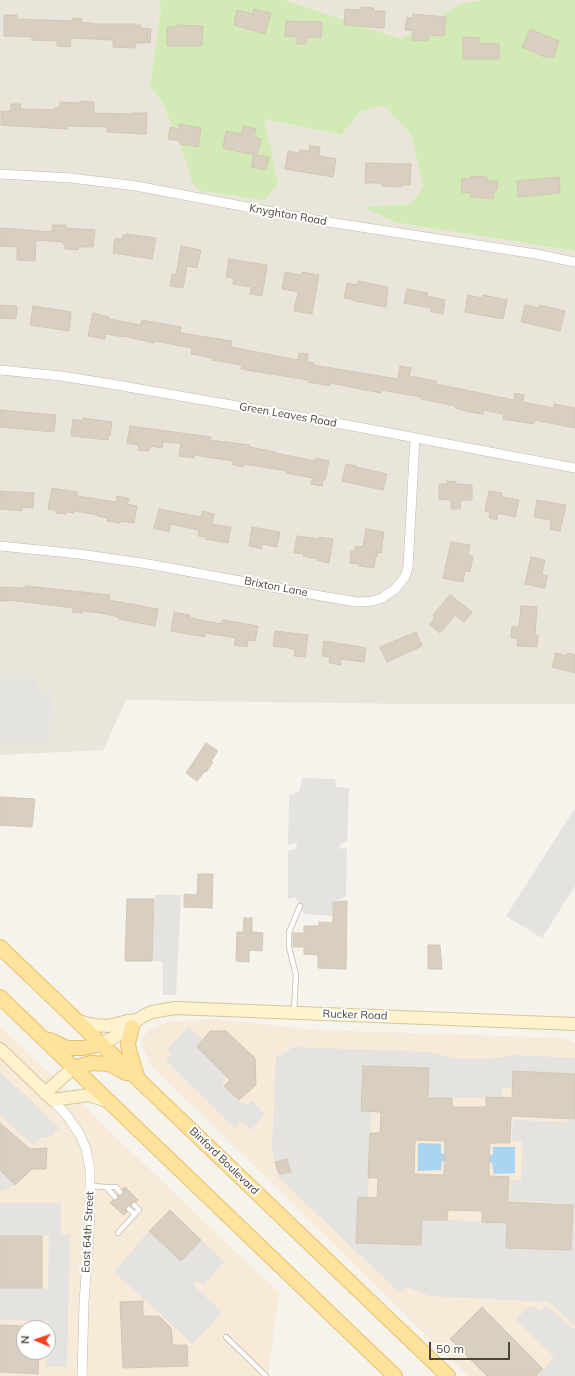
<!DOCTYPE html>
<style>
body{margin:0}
#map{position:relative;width:575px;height:1376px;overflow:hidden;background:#f6f3ec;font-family:Mulish,sans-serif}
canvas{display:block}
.north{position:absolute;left:16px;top:1320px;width:40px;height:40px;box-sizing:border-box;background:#fff;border:1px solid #b7b4b0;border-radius:50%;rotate:272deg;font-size:11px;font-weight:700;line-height:16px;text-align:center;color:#4b4439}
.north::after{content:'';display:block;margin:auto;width:14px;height:18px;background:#fc3f1d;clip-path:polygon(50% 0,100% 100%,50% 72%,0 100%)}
.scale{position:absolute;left:429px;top:1342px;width:81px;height:18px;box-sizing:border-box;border:2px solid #4b4439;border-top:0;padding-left:5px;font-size:12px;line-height:14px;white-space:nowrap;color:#4b4439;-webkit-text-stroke:3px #fff;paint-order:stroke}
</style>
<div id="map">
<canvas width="575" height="1376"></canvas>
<div class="north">N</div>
<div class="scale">50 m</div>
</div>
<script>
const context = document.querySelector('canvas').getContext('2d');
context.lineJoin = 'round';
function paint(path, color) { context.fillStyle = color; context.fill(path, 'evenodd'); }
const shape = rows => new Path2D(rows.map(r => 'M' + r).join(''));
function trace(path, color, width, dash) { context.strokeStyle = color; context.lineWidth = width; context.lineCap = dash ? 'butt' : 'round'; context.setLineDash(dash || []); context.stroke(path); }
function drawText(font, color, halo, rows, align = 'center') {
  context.font = font + ' Mulish,sans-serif'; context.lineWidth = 4; context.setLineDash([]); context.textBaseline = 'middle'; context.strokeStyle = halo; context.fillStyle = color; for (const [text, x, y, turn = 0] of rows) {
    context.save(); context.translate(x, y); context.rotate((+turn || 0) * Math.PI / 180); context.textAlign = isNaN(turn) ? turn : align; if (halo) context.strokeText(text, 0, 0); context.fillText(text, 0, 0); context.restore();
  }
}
paint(shape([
 [0,0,159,0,161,7,150,86,162,102,188,167,192,182,278,184,263,119,341,135,361,111,384,106,411,134,423,186,411,204,363,207,398,223,575,251,575,704,410,704,126,700,103,750,0,755],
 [284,0,483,0,460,4,401,39]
]), '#eae5da');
paint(shape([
 [215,1019,316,1030,564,1038,575,1043,575,1376,468,1376,150,1064,141,1043,142,1037,150,1030,168,1022],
 [0,1026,279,1293,268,1376,0,1376],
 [24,1328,48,1328,48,1352,24,1352]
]), '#f7ead8');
paint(shape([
 [159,0,284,0,401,39,460,4,483,0,575,0,575,251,398,223,362,207,411,204,423,186,411,134,384,106,361,111,341,135,264,119,278,184,264,200,201,191,192,183,188,167,162,102,150,86,161,7]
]), '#d2eab5');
paint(shape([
 [0,679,37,680,36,693,52,693,48,744,0,742],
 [302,778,335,779,336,787,349,788,347,841,340,844,339,848,342,849,347,847,346,896,333,902,334,916,305,914,295,897,288,899,288,851,295,849,297,846,296,843,294,843,288,845,289,796,300,790],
 [575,808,575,886,542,938,506,916],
 [155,895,181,895,176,995,163,995,163,962,152,961],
 [189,1027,203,1039,197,1047,226,1076,222,1082,224,1086,239,1101,247,1105,251,1100,265,1114,251,1130,240,1122,235,1128,166,1061,171,1054,167,1050],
 [293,1047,429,1052,457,1059,491,1059,514,1055,575,1058,575,1074,513,1072,512,1088,502,1088,502,1098,428,1098,429,1068,363,1066,361,1111,371,1112,368,1198,358,1197,356,1242,421,1245,422,1220,447,1220,507,1223,506,1248,571,1250,573,1205,551,1202,510,1201,511,1180,521,1180,522,1141,512,1141,513,1120,566,1122,566,1119,575,1119,575,1326,549,1302,429,1296,407,1287,400,1293,276,1175,291,1172,287,1159,274,1162,272,1144,276,1055,282,1055],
 [0,1072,59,1128,52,1136,40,1138,33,1145,0,1115],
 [0,1170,15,1185,3,1191,0,1191],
 [0,1203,61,1203,61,1234,70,1234,67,1367,46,1367,48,1321,0,1320,0,1288,42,1288,48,1290,49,1235,0,1236],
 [149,1231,181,1261,201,1240,224,1262,203,1285,196,1280,193,1285,222,1312,193,1344,114,1272],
 [546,1305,575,1330,575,1376,538,1376,554,1357,516,1320,527,1307,535,1307,540,1311]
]), '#e5e3e0');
paint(shape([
 [420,1143,441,1144,441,1153,443,1154,491,1156,493,1154,493,1147,515,1147,515,1173,494,1174,492,1163,442,1161,441,1170,418,1171,418,1144]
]), '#a9d4f2');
const building = shape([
 [360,7,374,8,374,11,385,11,384,28,344,25,345,9,360,10,360,7],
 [254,9,271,13,265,34,234,25,237,10,253,14,254,9],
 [413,14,446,17,444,36,429,35,428,41,412,40,413,31,405,30,407,17,413,18,413,14],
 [4,15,17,15,17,19,72,21,73,18,82,19,81,22,97,24,136,24,136,25,141,25,140,28,151,29,150,43,135,43,135,48,113,47,113,40,71,38,70,47,57,46,57,41,32,40,32,37,4,36,4,15],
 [286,21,322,22,321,38,307,37,306,44,297,44,297,37,285,36,286,21],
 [178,25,203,26,202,46,167,46,167,27,178,27,178,25],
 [530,29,559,41,554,58,542,56,522,47,530,29],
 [463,37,479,38,479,43,499,44,499,59,463,59,463,37],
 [80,101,94,102,94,113,131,114,131,113,147,113,146,134,107,132,107,127,67,126,67,129,1,125,1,111,11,111,11,104,21,104,20,109,54,110,54,108,60,108,60,102,80,103,80,101],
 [179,124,201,128,198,147,180,144,180,141,168,139,170,127,179,129,179,124],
 [243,126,256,129,254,137,261,139,257,155,269,157,266,170,251,167,254,155,223,148,226,131,241,134,243,126],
 [310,146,320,147,319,156,336,159,333,177,285,169,288,151,299,153,299,150,309,151,310,146],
 [366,163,411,164,410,185,401,185,401,187,382,186,382,183,365,183,366,163],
 [471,176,487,177,487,181,498,181,497,190,494,190,493,199,471,197,471,193,461,192,462,178,471,179,471,176],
 [559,177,560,193,518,197,517,181,559,177],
 [53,225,66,225,66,228,95,230,93,247,79,247,78,250,65,249,65,245,63,244,63,242,36,240,35,261,17,260,17,247,0,246,0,228,52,232,53,225],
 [127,234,156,238,152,259,113,253,115,238,122,239,123,235,127,236,127,234],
 [181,246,201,250,197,268,187,266,183,288,170,286,172,274,176,275,181,246],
 [229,259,267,265,262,296,250,294,252,287,233,284,234,278,226,277,229,259],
 [285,272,301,275,302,272,319,275,312,314,294,311,298,292,282,289,285,272],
 [358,281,388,287,386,307,354,301,354,300,344,298,347,283,357,285,358,281],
 [407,289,428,293,427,296,445,300,443,314,431,312,431,308,404,303,407,289],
 [468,295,482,298,483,295,507,300,503,319,465,312,468,295],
 [0,305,17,306,16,319,0,318,0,305],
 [525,305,539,308,539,305,565,311,560,331,521,322,525,305],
 [33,306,71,312,69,331,30,325,33,306],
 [93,313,109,317,109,319,141,325,142,320,181,327,180,333,232,341,231,347,298,360,299,353,308,354,307,362,314,363,313,365,398,379,400,366,411,368,409,376,436,381,436,384,514,400,515,393,524,395,523,402,554,408,554,404,575,408,575,428,535,420,534,424,503,419,504,414,483,410,483,414,470,412,455,408,456,406,421,399,421,397,381,390,381,393,330,383,330,386,308,382,308,380,252,371,241,369,242,365,212,360,213,358,191,354,192,348,155,341,154,343,124,336,124,337,106,334,105,339,88,336,93,313],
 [0,410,56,415,54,432,0,427,0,410],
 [83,418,112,422,110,436,108,436,108,440,71,436,73,419,83,421,83,418],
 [130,426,211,437,210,440,250,445,250,447,275,452,275,453,315,461,316,458,329,461,325,480,323,480,322,486,311,484,313,478,286,473,287,471,244,464,243,467,233,465,233,461,194,455,194,458,179,456,181,443,163,442,162,448,150,446,149,451,138,450,139,445,127,443,130,426],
 [346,464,357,466,356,467,387,474,383,490,342,481,346,464],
 [447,481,456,482,456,484,472,485,472,500,461,500,460,509,451,509,451,500,439,499,439,484,447,484,447,481],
 [52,488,77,492,77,496,116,502,117,496,129,498,127,504,137,506,134,523,121,521,120,523,107,521,108,518,98,516,98,515,75,511,74,513,66,512,66,514,56,513,56,510,48,509,52,488],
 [0,491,34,493,33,508,22,507,22,511,0,509,0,491],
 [489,491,502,493,501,497,519,500,515,517,498,513,497,520,489,518,490,512,485,511,489,491],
 [537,500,566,505,560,531,550,529,551,520,534,517,537,500],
 [159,509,201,517,203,511,214,514,212,524,231,527,228,543,205,539,206,537,198,536,199,530,171,524,169,532,154,528,159,509],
 [252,527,280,532,277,547,262,544,261,549,249,546,252,527],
 [366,529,384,532,381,553,378,552,377,557,376,556,374,568,359,566,360,564,350,563,351,551,355,551,356,546,363,547,366,529],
 [297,536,319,539,319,537,333,539,329,563,317,560,317,559,303,556,304,554,294,553,297,536],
 [451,542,470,545,468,556,473,556,470,572,465,571,463,582,443,578,451,542],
 [531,557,545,560,542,575,547,576,545,588,525,584,531,557],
 [26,586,110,595,109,600,158,609,155,626,119,619,119,617,101,613,82,611,82,613,72,612,73,608,9,600,9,601,0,601,0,587,25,588,26,586],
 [450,595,472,612,464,622,455,615,440,633,430,625,435,617,433,615,450,595],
 [521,606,537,607,535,635,538,635,537,647,517,646,518,638,511,638,512,627,519,627,521,606],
 [174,612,190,615,190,618,221,624,222,620,258,626,255,641,248,640,247,647,234,645,236,638,205,633,205,637,171,631,174,612],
 [275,631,308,635,305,657,294,656,295,649,273,646,275,631],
 [416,632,422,646,387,662,380,647,416,632],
 [324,641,366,648,364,662,341,659,341,665,329,663,330,657,322,656,324,641],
 [556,653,567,656,567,653,575,655,575,673,552,667,556,653],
 [206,743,218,751,211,761,213,762,206,772,205,771,197,781,186,773,206,743],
 [0,797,35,799,32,827,0,825,0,797],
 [198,874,213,874,212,908,184,907,184,894,197,895,198,874],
 [127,899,154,899,152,961,125,961,127,899],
 [347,901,346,969,318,968,318,955,304,954,304,947,293,947,293,933,304,933,304,926,319,926,319,922,333,923,333,902,347,901],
 [244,918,252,918,252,932,263,933,262,951,249,950,249,962,236,961,237,932,243,932,244,918],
 [428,945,440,945,442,969,428,969,428,945],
 [210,1031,226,1031,255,1058,256,1085,239,1100,224,1086,230,1080,197,1047,210,1031],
 [363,1066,429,1068,428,1098,452,1098,452,1107,486,1107,486,1097,512,1098,513,1071,575,1074,575,1119,511,1116,510,1143,490,1143,489,1167,489,1176,509,1177,508,1202,573,1205,571,1250,506,1248,507,1223,482,1222,482,1211,448,1210,447,1220,422,1220,421,1245,356,1243,358,1197,377,1198,378,1178,368,1178,370,1133,380,1133,381,1112,361,1111,363,1066],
 [415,1140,445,1141,444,1175,414,1174,415,1140],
 [0,1123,30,1149,47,1148,46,1169,32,1169,15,1185,0,1170,0,1123],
 [287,1159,291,1172,279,1174,275,1162,287,1159],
 [125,1187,138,1200,136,1202,132,1202,130,1206,126,1206,125,1209,127,1212,124,1215,110,1203,113,1200,117,1200,118,1195,123,1195,124,1192,122,1189,125,1187],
 [170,1210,201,1240,181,1261,149,1231,170,1210],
 [0,1236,42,1236,42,1288,0,1288,0,1236],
 [143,1301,143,1316,159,1316,171,1328,173,1345,187,1345,188,1366,123,1368,120,1302,143,1301],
 [482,1307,543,1369,536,1376,487,1376,450,1339,482,1307],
 [0,1325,24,1326,24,1352,39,1352,38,1374,0,1372,0,1325]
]);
paint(building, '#d8cfc1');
trace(building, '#d3c7b4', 1);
const lane = shape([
 [294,1011,296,975,289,947,289,932,300,906],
 [91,1186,106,1187,116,1187,120,1192],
 [106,1187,115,1197],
 [134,1205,139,1210,135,1214],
 [118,1233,135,1214,129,1209],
 [226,1337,266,1376]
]);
const street = shape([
 [0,174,71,178,136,186,315,220,536,254,575,262],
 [0,370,61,376,111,384,358,427,575,468],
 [0,546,79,554,148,564,321,596,357,602,373,601,382,598,395,589,405,577,408,567,415,438],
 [53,1100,68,1117,80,1135,86,1149,90,1169,90,1217,84,1303,82,1376]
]);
const secondary = shape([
 [78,1021,94,1025,108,1026,128,1021,137,1020],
 [102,1044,132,1027,137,1020,145,1015,152,1012,175,1008,575,1024],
 [0,1049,53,1100,89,1095,109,1102],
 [45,1093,73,1068]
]);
const primary = shape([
 [0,947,448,1376],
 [0,997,395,1376],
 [132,1027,128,1043,129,1050,137,1076],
 [50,1040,67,1048,83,1048,102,1044],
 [73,1068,91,1063,109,1064,126,1073]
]);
trace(lane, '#c2bbae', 6);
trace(street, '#c2bbae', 10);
trace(secondary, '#d6c79b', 14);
trace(primary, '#e6c16a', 16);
trace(lane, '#fff', 4.5);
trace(street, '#fff', 9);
trace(secondary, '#fff3cd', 12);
trace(primary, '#ffe39c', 14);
drawText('11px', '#4b4439', '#fff', [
 ["Knyghton Road",288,215,10],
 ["Green Leaves Road",288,415,10],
 ["Brixton Lane",276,587,11],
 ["Rucker Road",355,1015,2],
 ["Binford Boulevard",224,1161,44],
 ["East 64th Street",88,1232,-87]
]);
</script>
